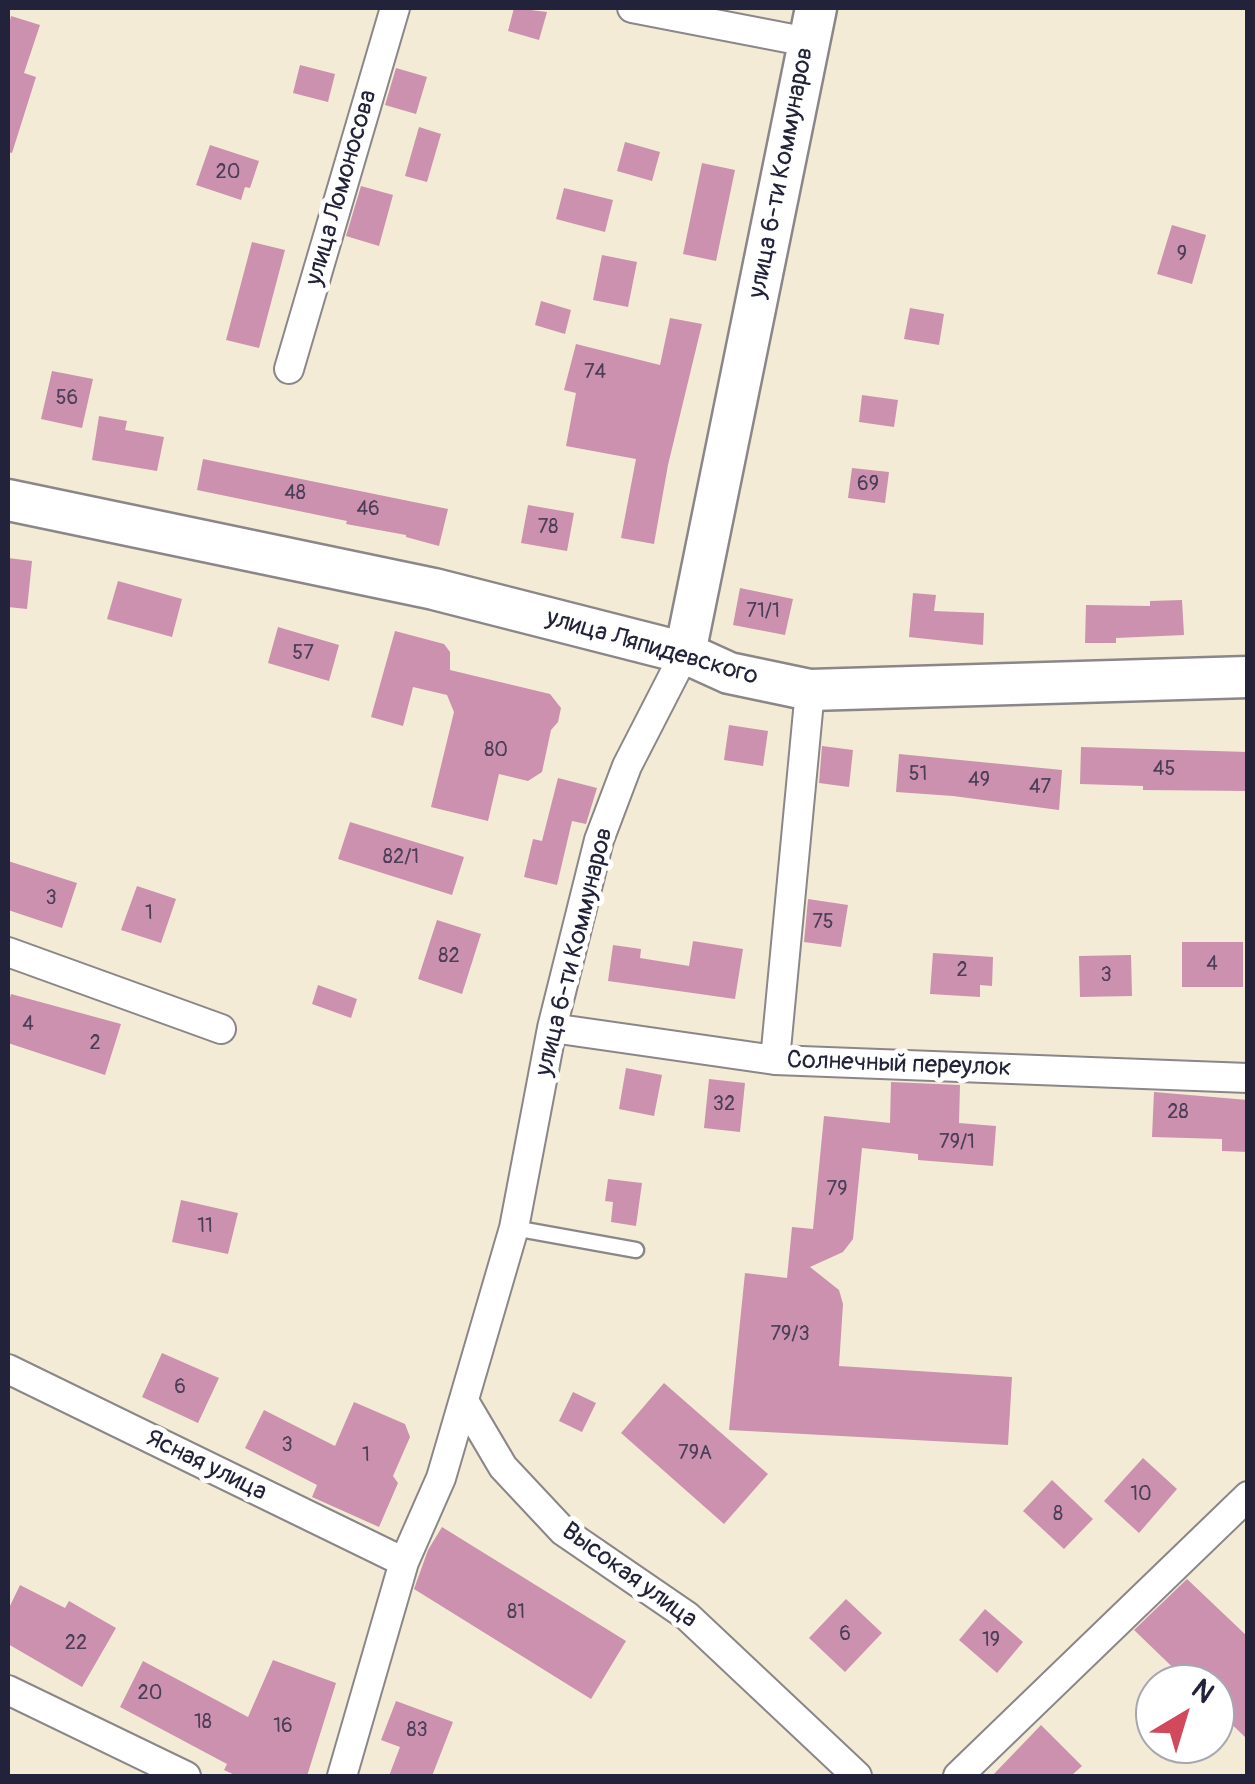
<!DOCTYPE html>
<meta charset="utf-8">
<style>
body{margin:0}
#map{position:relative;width:1255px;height:1784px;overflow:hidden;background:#f4ebd6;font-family:Pangolin,sans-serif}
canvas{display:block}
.frame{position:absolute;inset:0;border:10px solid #22223b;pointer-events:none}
.north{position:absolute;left:1135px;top:1664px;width:100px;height:100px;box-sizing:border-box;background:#fff;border:2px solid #a7a7b1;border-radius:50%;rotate:38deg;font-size:28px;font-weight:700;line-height:40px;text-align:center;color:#22223b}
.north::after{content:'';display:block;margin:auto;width:35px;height:45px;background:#d1495b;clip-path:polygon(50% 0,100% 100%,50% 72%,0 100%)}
</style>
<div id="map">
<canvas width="1255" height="1784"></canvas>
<div class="frame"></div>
<div class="north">N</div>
</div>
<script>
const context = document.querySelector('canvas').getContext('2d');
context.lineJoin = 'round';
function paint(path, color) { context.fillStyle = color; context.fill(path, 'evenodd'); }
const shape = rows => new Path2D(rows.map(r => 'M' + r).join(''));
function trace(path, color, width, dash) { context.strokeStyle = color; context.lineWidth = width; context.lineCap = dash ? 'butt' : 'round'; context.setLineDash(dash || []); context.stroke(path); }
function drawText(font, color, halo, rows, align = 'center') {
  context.font = font + ' Pangolin,sans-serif'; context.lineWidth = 10; context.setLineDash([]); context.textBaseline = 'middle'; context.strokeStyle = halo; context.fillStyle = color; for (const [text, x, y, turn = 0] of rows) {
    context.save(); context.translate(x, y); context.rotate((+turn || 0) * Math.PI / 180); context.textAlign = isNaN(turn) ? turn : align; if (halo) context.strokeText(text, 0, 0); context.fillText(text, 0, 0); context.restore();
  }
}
paint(shape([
 [514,8,547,12,539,40,508,31],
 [11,16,40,25,24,73,36,77,12,153,8,152,8,29],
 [300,65,335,74,328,102,293,93],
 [396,68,427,77,416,114,385,105],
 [419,127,441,134,427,182,405,176],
 [625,142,660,152,652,181,617,171],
 [210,145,259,161,250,188,245,187,241,200,196,185],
 [702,163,735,170,716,261,683,254],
 [361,186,393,195,379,246,346,236],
 [564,188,613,200,605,232,556,219],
 [1172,225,1206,235,1192,284,1157,274],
 [252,242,285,250,259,348,226,340],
 [602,255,637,262,628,307,593,300],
 [541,301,571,310,565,334,535,325],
 [910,308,944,314,939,345,904,339],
 [670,318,702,324,668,465,654,544,621,538,636,459,566,446,576,393,564,390,576,344,660,365],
 [52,371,93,379,82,428,41,419],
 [862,395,898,400,894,427,859,422],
 [99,416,127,421,125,430,164,437,157,471,92,460],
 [203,459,448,509,439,546,406,537,406,535,346,524,347,521,197,490],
 [852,468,889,472,885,503,848,498],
 [528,505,574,513,567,551,521,543],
 [8,558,32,561,27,609,8,607],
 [118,581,182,599,172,637,107,619],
 [740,588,793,599,785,635,733,625],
 [913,593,936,595,934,611,984,613,983,645,909,637],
 [1182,600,1184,635,1116,638,1116,643,1085,643,1086,605,1150,606,1150,601],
 [278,627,339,645,329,681,268,663],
 [395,631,444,644,450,652,450,670,550,694,561,708,558,722,551,730,542,772,528,781,499,774,488,821,431,807,454,712,447,695,413,687,403,726,371,717],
 [729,725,768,731,763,766,724,760],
 [822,746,853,750,849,787,819,783],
 [1081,747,1248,752,1248,791,1143,790,1143,786,1080,784],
 [899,754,1062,770,1059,810,953,796,896,792],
 [558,778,597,788,586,824,572,821,557,885,524,877,533,839,542,841],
 [350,822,464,857,452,895,338,859],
 [8,861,77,883,62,928,8,910],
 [137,886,176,899,161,943,121,930],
 [808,899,848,905,841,947,804,942],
 [437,920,481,934,462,994,418,979],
 [693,941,743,949,735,999,608,981,613,945,641,949,640,958,689,966],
 [1182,942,1243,942,1243,987,1182,987],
 [933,953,993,957,992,986,980,985,980,997,930,994],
 [1131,955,1132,996,1080,997,1079,956],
 [318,985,357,999,351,1018,312,1004],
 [11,994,121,1024,105,1075,8,1043,8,1005],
 [626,1068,662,1075,654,1116,619,1109],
 [709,1079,745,1083,740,1132,704,1128],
 [891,1082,960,1085,959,1123,996,1126,993,1166,918,1160,918,1154,862,1148,853,1239,843,1252,810,1267,839,1290,843,1304,839,1366,1012,1377,1008,1445,729,1430,745,1273,787,1278,792,1227,813,1229,824,1116,890,1123],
 [1154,1092,1248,1100,1248,1152,1222,1151,1222,1139,1152,1137],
 [608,1179,642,1183,636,1226,611,1222,613,1202,605,1201],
 [181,1200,238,1213,228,1254,172,1242],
 [162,1353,219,1378,198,1423,142,1397],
 [664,1383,768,1474,724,1524,621,1433],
 [573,1392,596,1403,582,1432,559,1421],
 [354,1402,405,1424,410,1437,393,1476,398,1483,379,1527,312,1497,317,1485,245,1448,264,1410,335,1446],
 [1143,1458,1177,1489,1139,1533,1104,1501],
 [1052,1480,1093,1519,1064,1549,1023,1511],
 [442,1527,626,1641,591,1699,414,1589,428,1550],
 [1187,1579,1248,1637,1248,1740,1215,1708,1215,1684,1190,1684,1134,1630],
 [20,1585,65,1608,69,1601,116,1628,82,1687,8,1644,8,1610],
 [846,1599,882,1633,845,1672,809,1638],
 [985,1609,1023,1642,997,1673,959,1640],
 [273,1660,336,1683,307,1776,237,1776,224,1770,227,1764,120,1707,143,1661,248,1717],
 [396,1701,453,1722,432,1776,389,1776,400,1747,381,1740],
 [1041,1725,1082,1766,1071,1776,992,1776]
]), '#cb91af');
const lane = shape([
 [514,1228,636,1250]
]);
const street = shape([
 [632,8,808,42],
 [289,369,395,8],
 [8,952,221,1029],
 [552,1028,775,1060,1248,1078],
 [775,1060,810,690],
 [8,1369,404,1562],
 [464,1401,503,1467,563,1531,687,1616,857,1776],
 [8,1690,186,1776],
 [342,1776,404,1562,441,1478,514,1228,552,1028,599,840,627,766,685,653],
 [958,1776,1248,1496]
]);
const secondary = shape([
 [8,500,434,589,685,653,729,673,810,690,1248,677],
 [685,653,816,8]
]);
trace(lane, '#8b8688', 19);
trace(street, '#8b8688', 32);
trace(secondary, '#8b8688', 45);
trace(lane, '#fff', 14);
trace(street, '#fff', 28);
trace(secondary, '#fff', 40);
drawText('20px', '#4c3e58', null, [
 ["20",228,173],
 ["9",1182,255],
 ["74",595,373],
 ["56",67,399],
 ["69",868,485],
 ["48",295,494],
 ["46",368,510],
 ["78",548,528],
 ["71/1",763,612],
 ["57",303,654],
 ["80",496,751],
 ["45",1164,770],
 ["51",918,775],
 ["49",979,781],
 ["47",1040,788],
 ["82/1",401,858],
 ["3",51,899],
 ["1",149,914],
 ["75",823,923],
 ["82",449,957],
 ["4",1212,965],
 ["2",962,971],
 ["3",1106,976],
 ["4",28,1025],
 ["2",95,1044],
 ["32",724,1105],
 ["28",1178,1113],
 ["79/1",957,1143],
 ["79",837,1190],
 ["11",205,1227],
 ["79/3",790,1335],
 ["6",180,1388],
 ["3",287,1446],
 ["79А",695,1454],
 ["1",366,1456],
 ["10",1141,1495],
 ["8",1058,1515],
 ["81",516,1613],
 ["6",845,1635],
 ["19",991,1641],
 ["22",76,1644],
 ["20",150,1694],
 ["18",203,1723],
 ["16",283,1727],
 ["83",417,1731]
]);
drawText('25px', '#22223b', '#fff', [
 ["улица 6-ти Коммунаров",782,173,-79],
 ["улица Ломоносова",342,188,-74],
 ["улица Ляпидевского",652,648,16],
 ["улица 6-ти Коммунаров",575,952,-76],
 ["Солнечный переулок",899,1065,2],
 ["Ясная улица",206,1466,26],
 ["Высокая улица",629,1576,36]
]);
</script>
